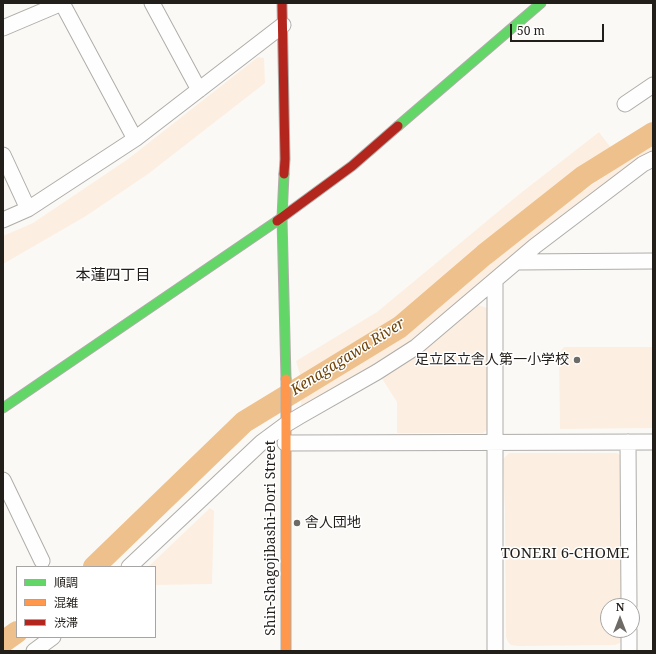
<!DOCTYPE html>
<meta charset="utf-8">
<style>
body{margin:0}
#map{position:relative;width:656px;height:654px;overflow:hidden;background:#fbf9f6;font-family:"Noto Serif","Noto Sans JP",serif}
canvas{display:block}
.frame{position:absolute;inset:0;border:4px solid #221e1a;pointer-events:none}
.legend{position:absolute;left:16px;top:566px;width:140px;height:72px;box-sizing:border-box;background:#fff;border:1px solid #a7a5a3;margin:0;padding:5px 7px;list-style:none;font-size:12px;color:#221e1a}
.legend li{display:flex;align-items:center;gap:8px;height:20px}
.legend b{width:20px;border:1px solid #a7a5a3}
.north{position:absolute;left:600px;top:598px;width:40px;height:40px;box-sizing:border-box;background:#fff;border:1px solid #a7a5a3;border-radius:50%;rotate:0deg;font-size:11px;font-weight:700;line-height:16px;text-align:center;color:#221e1a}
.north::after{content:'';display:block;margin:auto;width:14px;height:18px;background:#6e6b67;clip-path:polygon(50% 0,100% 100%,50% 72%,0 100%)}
.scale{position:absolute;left:510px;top:24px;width:94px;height:18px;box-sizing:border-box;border:2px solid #221e1a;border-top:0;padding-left:5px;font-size:12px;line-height:14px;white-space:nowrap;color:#221e1a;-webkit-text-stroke:3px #fff;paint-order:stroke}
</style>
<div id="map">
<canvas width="656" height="654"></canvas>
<div class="frame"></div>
<ul class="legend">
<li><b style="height:5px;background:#63d668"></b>順調</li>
<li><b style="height:5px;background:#ff974d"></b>混雑</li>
<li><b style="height:5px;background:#b3261e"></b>渋滞</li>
</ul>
<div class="north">N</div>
<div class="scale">50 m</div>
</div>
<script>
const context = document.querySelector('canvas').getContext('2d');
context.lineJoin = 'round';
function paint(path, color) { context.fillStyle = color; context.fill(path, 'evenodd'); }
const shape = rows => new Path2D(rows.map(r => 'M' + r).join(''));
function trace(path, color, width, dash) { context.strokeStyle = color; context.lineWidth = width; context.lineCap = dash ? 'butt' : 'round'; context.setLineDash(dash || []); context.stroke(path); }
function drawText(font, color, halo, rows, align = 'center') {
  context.font = font + ' "Noto Serif","Noto Sans JP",serif'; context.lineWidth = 3; context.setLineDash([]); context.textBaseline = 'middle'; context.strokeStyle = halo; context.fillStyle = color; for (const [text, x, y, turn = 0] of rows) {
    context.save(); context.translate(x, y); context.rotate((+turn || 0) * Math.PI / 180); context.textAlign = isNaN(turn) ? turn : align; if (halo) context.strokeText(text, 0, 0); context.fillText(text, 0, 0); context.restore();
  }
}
paint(shape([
 [258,57,264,58,265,83,148,174,86,216,3,264,3,236,33,223,128,159],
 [599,132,611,148,577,169,408,309,387,325,301,378,296,361,377,312,517,196],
 [653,143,653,155,593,196,498,267,408,344,384,360,305,407,301,405,301,395,400,335,487,262,586,189,647,147],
 [478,305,487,308,487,430,483,433,397,433,397,402,381,377,419,355],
 [564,347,653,347,653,428,560,429,559,353],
 [509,453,617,453,620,455,621,606,608,606,608,630,621,630,621,641,620,643,615,645,518,646,511,645,508,642,506,637,505,512,503,459],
 [210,508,214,511,212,584,155,585,155,567,148,567]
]), '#fcefe1');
trace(shape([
 [94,567,244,422,400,327,484,255,584,176,653,133],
 [3,642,17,632]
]), '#eec08c', 22);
const street = shape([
 [62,3,135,139],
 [152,3,199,90],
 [3,28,62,3],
 [625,104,653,85],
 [3,155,28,209],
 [3,220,28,209,135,139,283,25],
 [516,262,653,261],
 [628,442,629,606],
 [285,443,653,442],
 [3,480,42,561],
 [129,567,262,442,285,425,300,416,377,372,416,347,535,246,643,164,653,159],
 [629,630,629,651],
 [34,651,53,637],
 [495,651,495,280]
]);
const fast = shape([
 [398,126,541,3],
 [284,174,282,218,286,379],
 [3,408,277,221]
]);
const slow = shape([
 [286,379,286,651]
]);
const jam = shape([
 [282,3,285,159,284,174],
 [277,221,352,166,398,126]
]);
trace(street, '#afada9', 17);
trace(fast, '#afada9', 11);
trace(slow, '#afada9', 11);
trace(jam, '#afada9', 11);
trace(street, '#fefefe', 15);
trace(fast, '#63d668', 9);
trace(slow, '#ff974d', 9);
trace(jam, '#b3261e', 9);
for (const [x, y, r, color] of [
 [577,360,4,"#6e6b67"],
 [297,523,4,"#6e6b67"]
]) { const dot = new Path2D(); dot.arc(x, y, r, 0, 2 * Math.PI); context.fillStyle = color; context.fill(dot); trace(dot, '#fff', 1.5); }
drawText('14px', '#221e1a', '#fff', [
 ["足立区立舎人第一小学校",569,360],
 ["舎人団地",305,523,"left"]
], 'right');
drawText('14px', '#221e1a', '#fff', [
 ["Shin-Shagojibashi-Dori Street",271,538,-90]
]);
drawText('15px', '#221e1a', '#fff', [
 ["本蓮四丁目",113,276],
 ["TONERI 6-CHOME",565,554]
]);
drawText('italic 15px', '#6e4409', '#fff', [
 ["Kenagagawa River",348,357,-32]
]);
</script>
